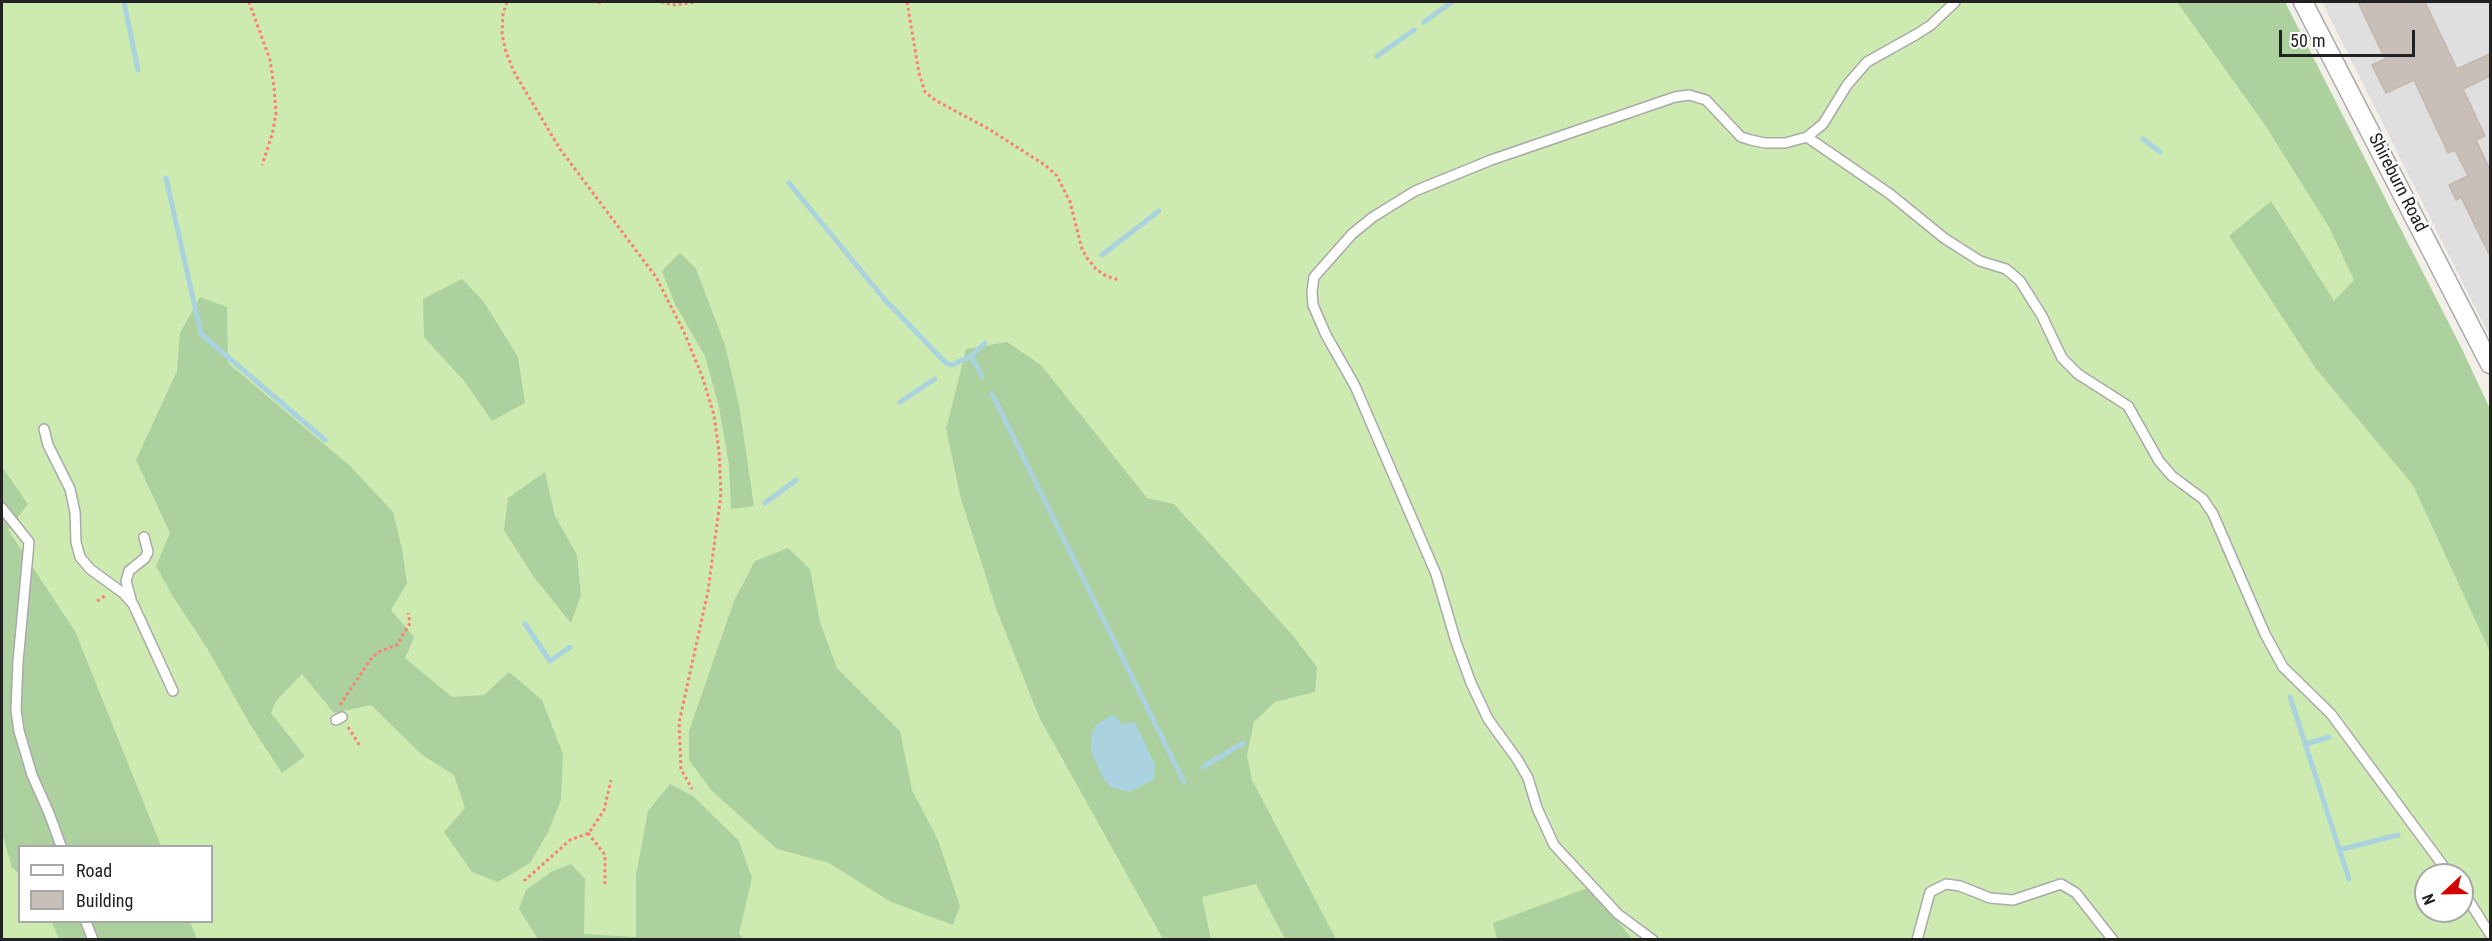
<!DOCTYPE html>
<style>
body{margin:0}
#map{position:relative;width:2492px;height:941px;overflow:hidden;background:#f2efe9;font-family:"Roboto Condensed",sans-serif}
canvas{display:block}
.frame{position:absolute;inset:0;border:3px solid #222;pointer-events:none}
.legend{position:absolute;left:18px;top:845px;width:195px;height:78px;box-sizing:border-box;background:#fff;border:2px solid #a7a7a7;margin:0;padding:8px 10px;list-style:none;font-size:18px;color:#222}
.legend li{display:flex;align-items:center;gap:12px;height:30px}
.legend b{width:30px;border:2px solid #a7a7a7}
.north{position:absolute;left:2414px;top:863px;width:60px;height:60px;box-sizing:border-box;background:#fff;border:2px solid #a7a7a7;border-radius:50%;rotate:248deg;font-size:16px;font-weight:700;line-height:24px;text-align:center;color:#222}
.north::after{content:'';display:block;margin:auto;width:21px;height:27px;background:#d40000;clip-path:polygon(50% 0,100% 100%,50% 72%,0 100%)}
.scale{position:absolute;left:2279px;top:30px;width:136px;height:27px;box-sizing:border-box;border:3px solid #222;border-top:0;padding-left:8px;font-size:18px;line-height:21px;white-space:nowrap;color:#222;-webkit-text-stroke:4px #fff;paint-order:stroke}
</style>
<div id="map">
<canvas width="2492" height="941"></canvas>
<div class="frame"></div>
<ul class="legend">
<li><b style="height:8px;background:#fff"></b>Road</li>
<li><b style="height:16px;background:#c7bfb8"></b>Building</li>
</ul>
<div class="north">N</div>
<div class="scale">50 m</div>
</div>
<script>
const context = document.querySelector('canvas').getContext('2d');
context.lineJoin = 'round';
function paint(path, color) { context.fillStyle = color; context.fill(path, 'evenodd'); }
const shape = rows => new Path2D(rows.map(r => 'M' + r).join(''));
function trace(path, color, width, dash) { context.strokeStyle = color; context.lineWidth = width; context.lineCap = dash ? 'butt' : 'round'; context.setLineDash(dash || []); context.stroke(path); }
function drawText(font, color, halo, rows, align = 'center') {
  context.font = font + ' "Roboto Condensed",sans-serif'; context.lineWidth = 4.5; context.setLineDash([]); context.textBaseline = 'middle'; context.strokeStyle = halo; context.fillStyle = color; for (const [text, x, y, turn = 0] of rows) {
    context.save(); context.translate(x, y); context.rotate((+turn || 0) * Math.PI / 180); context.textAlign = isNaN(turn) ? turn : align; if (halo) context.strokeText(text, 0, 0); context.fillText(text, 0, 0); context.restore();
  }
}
paint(shape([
 [2322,2,2490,2,2490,340,2488,333]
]), '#e0dfdf');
paint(shape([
 [2,2,2271,2,2490,507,2490,939,2,940],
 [20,846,212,846,212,922,20,922],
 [2426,875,2462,875,2462,911,2426,911]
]), '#cdebb0');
paint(shape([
 [2177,2,2285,2,2462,349,2490,409,2490,652,2413,485,2317,370,2229,236,2271,201,2334,301,2354,280,2329,227,2265,125],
 [680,253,696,269,725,345,739,405,754,506,731,509,729,465,719,407,705,356,675,304,662,271],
 [462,279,484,302,518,357,525,403,492,421,465,382,424,337,423,299],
 [200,297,227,307,228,363,350,466,393,512,402,549,407,583,391,610,414,637,405,658,452,697,484,695,509,672,542,700,563,754,561,800,548,832,530,863,498,882,472,872,444,832,465,808,454,775,421,754,371,705,334,713,302,674,276,701,271,713,305,756,282,773,251,726,207,648,172,595,156,566,170,533,136,460,177,371,180,333],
 [1007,342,1041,365,1147,498,1174,504,1294,637,1317,667,1315,692,1275,702,1254,722,1247,755,1252,780,1336,939,1285,939,1256,884,1202,897,1211,939,1163,939,1039,717,996,608,961,499,946,429,966,349],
 [2,467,28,504,8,530,75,631,161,846,20,846,19,873,12,868,2,833],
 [545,472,555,516,577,555,581,595,571,623,533,576,504,530,508,498],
 [788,548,810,569,820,622,837,668,900,731,912,790,938,840,960,906,953,925,891,902,829,863,777,849,712,791,689,760,689,731,734,601,755,561],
 [670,784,693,796,739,841,752,878,739,933,743,939,538,939,519,909,526,890,551,872,571,864,585,879,584,934,636,937,636,875,648,811],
 [1590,887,1632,939,1497,939,1493,923],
 [52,922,190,922,197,939,59,939]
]), '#add19e');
paint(shape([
 [1110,716,1116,716,1121,724,1135,722,1155,765,1154,780,1129,792,1112,788,1104,780,1091,752,1092,733,1096,725]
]), '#aad3df');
trace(shape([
 [124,2,138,70],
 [1424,22,1452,2],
 [1377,56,1414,30],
 [2143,139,2160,152],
 [166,178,201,334,325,440],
 [789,183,885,300,946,363,952,365,971,356,985,343],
 [1102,255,1159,211],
 [971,356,982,376],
 [992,394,1184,782],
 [900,402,935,379],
 [765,503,796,480],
 [525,624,550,661,570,647],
 [2290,697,2349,879],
 [2306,744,2329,737],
 [1203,767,1243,743],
 [2339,850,2398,835]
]), '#aad3df', 5);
const building = shape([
 [2358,2,2425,2,2457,69,2490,54,2490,76,2463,89,2485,136,2476,140,2490,170,2490,256,2461,197,2456,200,2449,185,2468,176,2455,150,2448,153,2414,80,2386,93,2372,65,2385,59,2358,2]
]);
paint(building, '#c7bfb8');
trace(building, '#c4b6ab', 1.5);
const lane = shape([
 [1807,137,1890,194,1944,238,1980,261,2006,269,2020,281,2042,316,2062,358,2078,374,2128,406,2159,461,2172,476,2203,499,2213,514,2265,634,2283,667,2331,714,2450,875],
 [44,429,48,445,70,489,75,512,76,542,80,557,90,569,123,593,133,604,173,691],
 [2,508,29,542,18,662,16,710,19,731,32,775,49,813,61,846],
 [131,599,126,581,129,571,145,558,148,552,144,537],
 [336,720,342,717],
 [2462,890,2490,934],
 [86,922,93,940],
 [1653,940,1618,914,1554,845,1537,808,1528,778,1517,759,1488,719,1471,683,1456,642,1436,574,1355,386,1326,335,1313,305,1312,292,1314,277,1352,234,1373,217,1415,191,1491,160,1675,97,1689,95,1706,100,1741,137,1751,140,1765,143,1785,143,1807,137,1823,124,1847,85,1867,62,1917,34,1931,25,1955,2],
 [1917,940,1930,892,1946,884,1960,886,1990,898,2013,900,2061,884,2076,893,2113,940]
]);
const street = shape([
 [2303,2,2490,364]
]);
trace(lane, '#a9a9a9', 12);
trace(street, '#a9a9a9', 21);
trace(shape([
 [249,2,270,60,274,87,276,114,272,135,262,165],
 [507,2,503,13,502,34,506,52,514,72,560,149,656,277,684,332,702,376,714,415,719,451,721,494,708,591,679,723,681,769,692,789],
 [598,2,603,3],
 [661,2,676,5,695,2],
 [907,2,919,73,925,92,935,100,987,128,1045,165,1057,176,1070,202,1082,249,1087,258,1096,269,1106,276,1119,280],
 [97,601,105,596],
 [340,705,370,660,378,652,397,645,410,623,408,613],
 [348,727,360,746],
 [588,833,605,855,605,884],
 [524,881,570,840,589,833,604,810,611,780]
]), '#fa8072', 3, [3, 3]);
trace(lane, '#fff', 9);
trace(street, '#fff', 18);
drawText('18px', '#222', '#fff', [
 ["Shireburn Road",2397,183,63]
]);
</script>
